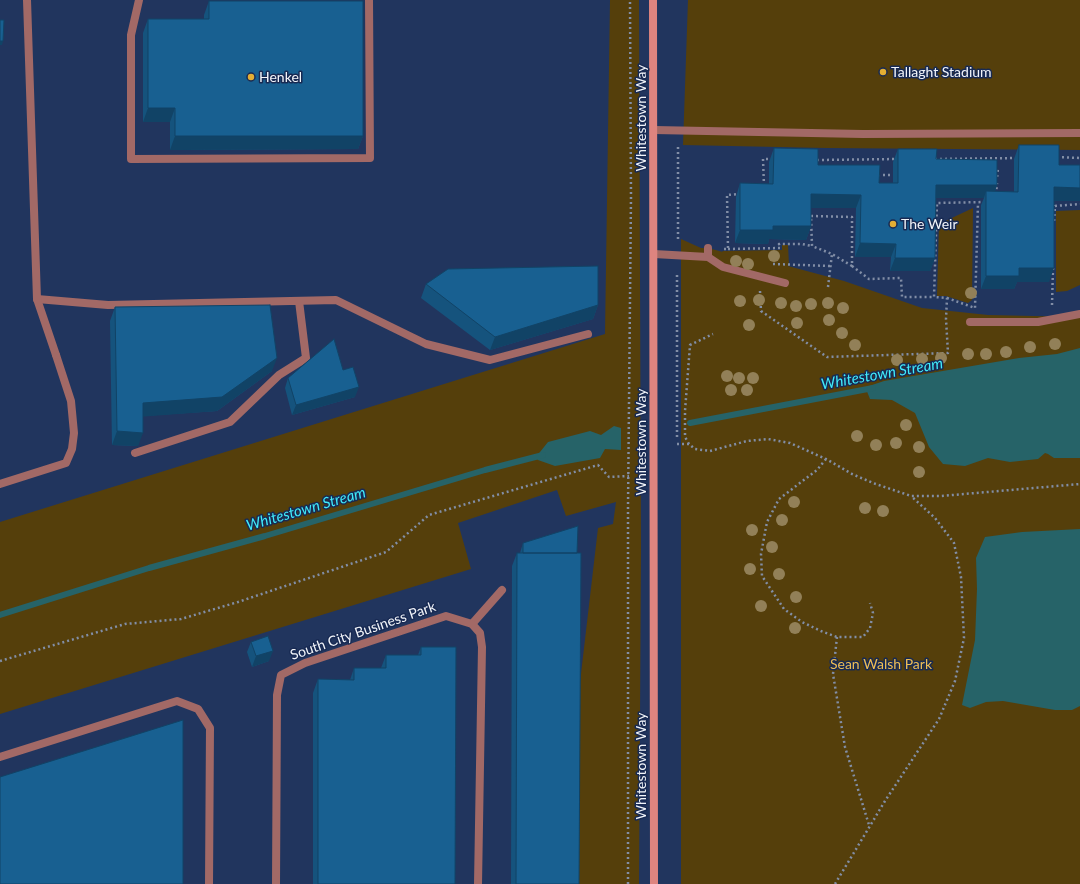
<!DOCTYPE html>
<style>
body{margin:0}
canvas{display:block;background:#21355e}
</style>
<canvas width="1080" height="884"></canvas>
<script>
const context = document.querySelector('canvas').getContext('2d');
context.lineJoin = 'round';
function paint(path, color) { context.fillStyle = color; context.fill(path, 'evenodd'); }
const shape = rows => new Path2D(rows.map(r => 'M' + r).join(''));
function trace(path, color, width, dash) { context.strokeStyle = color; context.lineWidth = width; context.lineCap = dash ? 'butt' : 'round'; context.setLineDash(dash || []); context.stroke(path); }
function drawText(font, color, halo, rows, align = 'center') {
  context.font = font + ' Lato,sans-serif'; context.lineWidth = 3; context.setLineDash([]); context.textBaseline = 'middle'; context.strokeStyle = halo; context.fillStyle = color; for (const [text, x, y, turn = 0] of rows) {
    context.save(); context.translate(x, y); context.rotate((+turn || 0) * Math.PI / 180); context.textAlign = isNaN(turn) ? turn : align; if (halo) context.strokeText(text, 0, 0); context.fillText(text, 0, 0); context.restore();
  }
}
paint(shape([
 [610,0,639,0,641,549,639,884,577,884,579,691,598,528,613,524,616,502,566,516,557,490,458,523,471,569,0,714,0,522,605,334],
 [688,0,1080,0,1080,150,826,148,683,145],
 [973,208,972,300,968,303,946,296,937,296,939,224],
 [1080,210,1080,285,1067,291,1056,292,1056,211],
 [681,239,701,248,708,248,723,252,722,251,782,250,782,245,788,245,789,265,788,266,844,281,922,308,988,315,1080,317,1080,884,681,884]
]), '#553f0b');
paint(shape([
 [1080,348,1080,458,1054,458,1048,454,1045,453,1038,459,1010,462,988,458,965,466,943,464,929,447,915,413,892,400,870,399,866,389,866,387,884,381,1019,358,1057,354],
 [614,426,621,428,621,450,605,449,600,458,555,466,538,460,536,457,548,442,590,431,601,435],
 [1080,529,1080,706,1072,710,1055,710,1003,701,986,702,970,708,962,705,975,640,977,589,976,558,985,537,1022,532]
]), '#266368');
trace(shape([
 [690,423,873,388],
 [0,615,149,568,265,536,485,470,543,455]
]), '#266368', 6);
trace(shape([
 [1057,157,1080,158],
 [935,159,1018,158],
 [817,160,898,159],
 [995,168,998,168,997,178],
 [878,175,893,175],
 [764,186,763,159,772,159],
 [996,194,997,183],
 [811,216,852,217,852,266,832,254,812,246,811,216],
 [1054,221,1055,206,1080,204],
 [678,239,678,145],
 [724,249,728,249,727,195,739,194],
 [728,249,780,248,779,244,802,244,812,246],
 [773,264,830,266],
 [852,266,869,279,901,278,902,297,934,297,937,203,985,202],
 [828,287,832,254],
 [760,291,761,311,827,357,948,353,946,319,947,298,934,297],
 [947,298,975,308,978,203],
 [1052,305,1053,268],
 [677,437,677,272],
 [677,444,689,444,695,449,710,451,747,441,768,439,790,443,826,459,852,474,873,483,911,496,941,496,1080,484],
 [689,444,685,437,685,411,690,345,713,334],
 [826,459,817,470,779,499,767,522,761,554,762,576,784,609,802,622,821,631,837,637,863,637,870,628,873,613,870,603],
 [837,637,833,674,845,747,869,825],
 [0,661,125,624,181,619,238,602,386,552,429,515,598,465,609,477,629,476],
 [628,884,628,507,631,197,630,0],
 [835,884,885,801,939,719,955,681,964,638,961,577,954,543,935,518,911,496]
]), '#828ea6', 2.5, [2, 3]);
trace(shape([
 [139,0,131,35,131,159,370,158,369,0],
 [654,130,863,134,1080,133],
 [37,299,108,305,336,300,426,344,490,360,588,334],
 [135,453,230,422,279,375,306,358,299,301],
 [0,484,66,463,72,449,74,433,71,401,56,355],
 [472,624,502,590]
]), '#a26966', 8);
trace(shape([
 [27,0,37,299,56,355],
 [708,248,708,257],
 [654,254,708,257,723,267,785,283],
 [970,322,1038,322,1080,314],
 [0,757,177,701,198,709,210,728,209,884],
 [276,884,277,695,281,675,305,663,446,616,472,624,480,633,482,647,478,884]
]), '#a26966', 8);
trace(shape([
 [653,0,654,884]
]), '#de847f', 8);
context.fillStyle = '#928058';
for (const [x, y] of [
 [774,256],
 [736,261],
 [748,264],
 [971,293],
 [759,300],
 [740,301],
 [781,303],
 [828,303],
 [811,304],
 [796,306],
 [843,308],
 [829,320],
 [797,323],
 [749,325],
 [842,333],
 [1055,344],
 [855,345],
 [1030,347],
 [1006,352],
 [968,354],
 [986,354],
 [941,358],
 [922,359],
 [897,360],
 [727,376],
 [739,378],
 [753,378],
 [731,390],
 [747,390],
 [906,425],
 [857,436],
 [896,443],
 [876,445],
 [919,447],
 [919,472],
 [794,502],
 [865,508],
 [883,511],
 [782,520],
 [752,530],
 [772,547],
 [750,569],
 [779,574],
 [796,597],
 [761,606],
 [795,628]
]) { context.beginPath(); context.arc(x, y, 6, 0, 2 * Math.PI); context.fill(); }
paint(shape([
 [209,1,363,136,358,149,170,150,170,122,143,122,143,33,148,19,204,19,204,15],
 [1019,145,1054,201,1049,282,1017,282,1014,289,981,289,981,205,984,198,936,198,935,258,930,271,890,271,891,257,855,257,856,208,811,208,811,226,806,240,769,239,768,244,735,243,736,197,740,183,769,184,769,162,774,148,818,165,879,183,893,183,893,162,898,149,936,159,997,185,995,191,1014,192,1014,159],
 [426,284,598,305,593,319,490,350,421,298],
 [115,307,272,371,217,411,143,416,138,446,112,445,110,321],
 [343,370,355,397,292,415,285,388,288,378],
 [523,543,577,553,579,884,511,884,512,566,517,553,520,553],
 [251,642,269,661,252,667,247,652],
 [421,647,455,884,313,884,313,693,318,679,350,680,354,668,381,668,386,655,418,655]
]), '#15537d');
paint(shape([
 [0,41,3,41,2,45,0,45],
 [148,108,175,108,170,122,143,122],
 [175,136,363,136,358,149,170,150],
 [936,185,997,185,992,199,986,191,984,198,931,198],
 [1054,187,1080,188,1080,201,1049,201],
 [811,194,861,195,856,208,807,208],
 [773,226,811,226,806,240,769,239,768,244,735,243,740,230],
 [860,243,896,244,891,257,855,257],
 [895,258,935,258,930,271,890,271],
 [1019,268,1054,268,1049,282,1017,282,1014,289,981,289,986,276],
 [598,305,593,319,490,350,495,337],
 [277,358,272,371,217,411,138,417,143,403],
 [359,387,355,397,292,415,296,405],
 [117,431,143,433,138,446,112,445],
 [273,651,269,661,252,667,256,656]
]), '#114366');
const building = shape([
 [209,1,363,1,363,136,175,136,175,108,148,108,148,19,209,19,209,1],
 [0,20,4,20,3,41,0,41,0,20],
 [1019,145,1059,145,1059,165,1080,165,1080,188,1054,187,1054,268,1019,268,1019,276,986,276,986,191,1018,192,1019,145],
 [774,148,818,149,818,165,880,165,879,183,898,183,898,149,937,149,936,159,997,160,997,185,936,185,935,258,895,258,896,244,860,243,861,195,811,194,811,226,773,226,773,230,740,230,740,183,773,184,774,148],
 [598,266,598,305,495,337,426,284,448,269,598,266],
 [270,305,277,358,222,397,143,403,143,433,117,431,115,307,270,305],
 [334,339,343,370,353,367,359,387,296,405,288,378,334,339],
 [578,526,577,553,523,553,523,543,578,526],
 [517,553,581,553,579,884,516,884,517,553],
 [268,636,273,651,256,656,251,642,268,636],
 [421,647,456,647,455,884,318,884,318,679,354,680,354,668,386,668,386,655,421,655,421,647],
 [183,720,183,884,0,884,0,777,183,720]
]);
paint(building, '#186091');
trace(building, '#114366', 1);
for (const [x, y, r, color] of [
 [883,72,4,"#e3ae34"],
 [251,77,4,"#e3ae34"],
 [893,224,4,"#e3ae34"]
]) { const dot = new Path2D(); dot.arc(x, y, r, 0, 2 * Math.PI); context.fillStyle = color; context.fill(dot); trace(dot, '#182a53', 1.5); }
drawText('14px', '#f2f5fa', '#182a53', [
 ["Tallaght Stadium",891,72],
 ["Henkel",259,77],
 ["The Weir",901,224]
], 'left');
drawText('14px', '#f2f5fa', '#182a53', [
 ["Whitestown Way",641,118,-90],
 ["Whitestown Way",641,442,-90],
 ["South City Business Park",363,631,-19],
 ["Whitestown Way",641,766,-90]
]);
drawText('14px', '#efbe54', '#182a53', [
 ["Sean Walsh Park",881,664]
]);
drawText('italic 15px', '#41ebfa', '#182a53', [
 ["Whitestown Stream",882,374,-10],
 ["Whitestown Stream",306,509,-16]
]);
</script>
